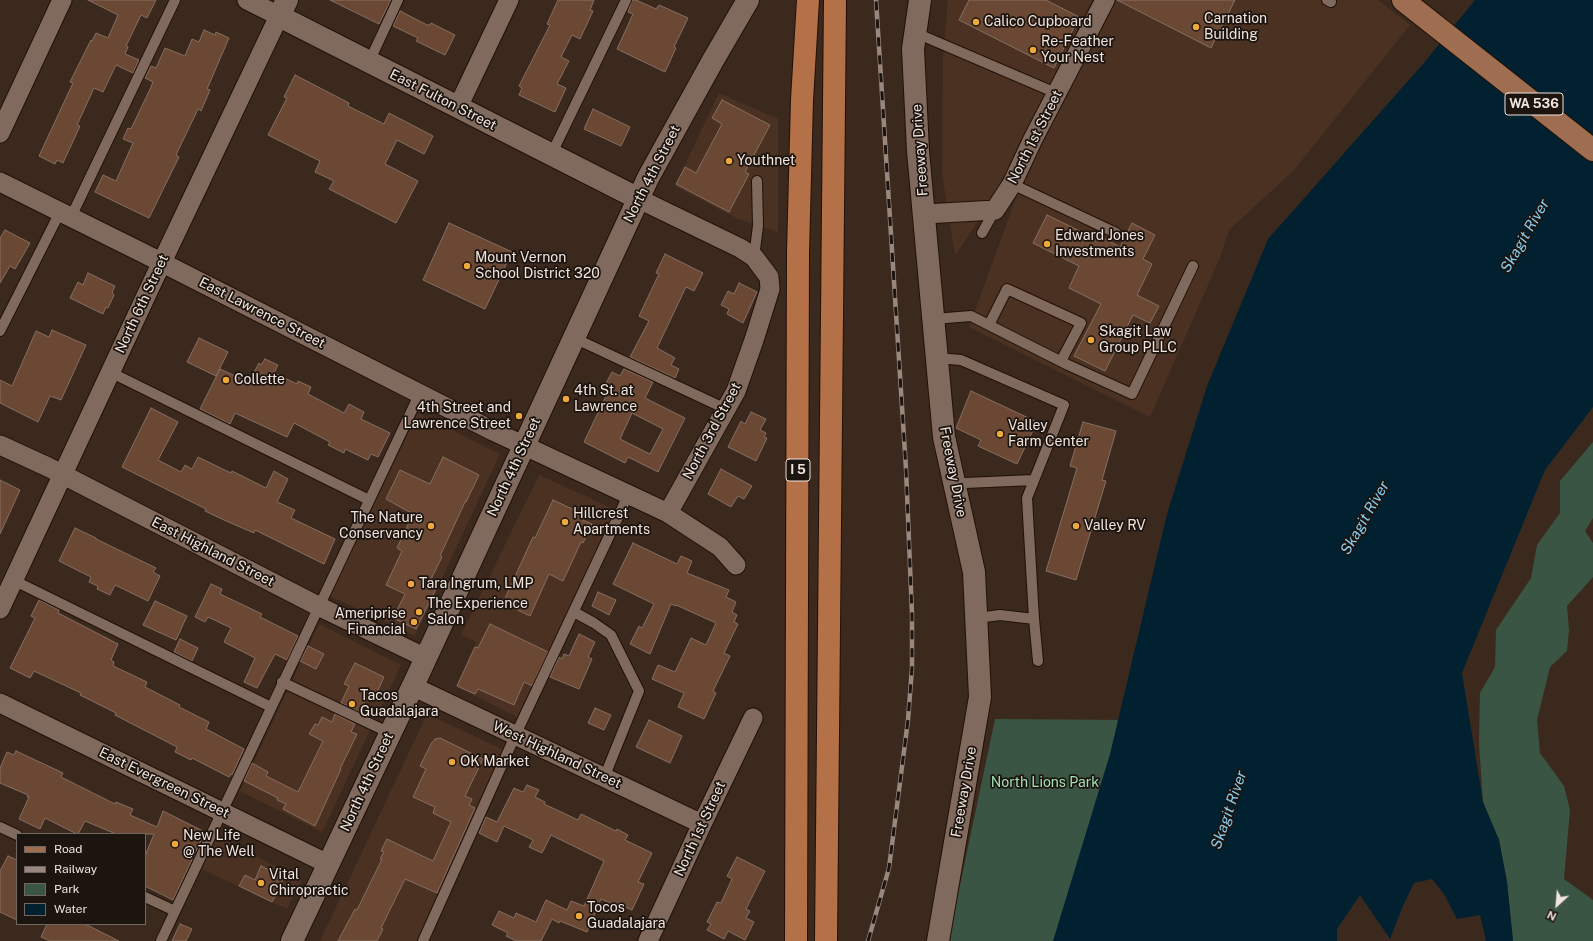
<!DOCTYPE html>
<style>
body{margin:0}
#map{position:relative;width:1593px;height:941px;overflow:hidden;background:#3c291e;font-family:"Public Sans",sans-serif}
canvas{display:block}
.legend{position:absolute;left:16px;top:833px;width:130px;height:92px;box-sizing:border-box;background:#1c140f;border:1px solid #716761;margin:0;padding:5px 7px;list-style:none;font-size:12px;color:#f1e4dd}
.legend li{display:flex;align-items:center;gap:8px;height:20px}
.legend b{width:20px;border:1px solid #716761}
.north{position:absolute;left:1537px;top:885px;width:40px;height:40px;-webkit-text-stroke:3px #1c140f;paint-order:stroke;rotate:206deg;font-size:11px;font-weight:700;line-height:16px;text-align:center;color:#f1e4dd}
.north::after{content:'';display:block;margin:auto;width:14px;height:18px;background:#f1e4dd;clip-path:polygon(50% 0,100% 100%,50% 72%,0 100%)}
</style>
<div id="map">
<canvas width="1593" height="941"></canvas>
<ul class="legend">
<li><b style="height:5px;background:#9f6e50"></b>Road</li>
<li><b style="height:5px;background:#97877e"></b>Railway</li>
<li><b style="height:11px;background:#3a5544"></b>Park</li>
<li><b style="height:11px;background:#022130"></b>Water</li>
</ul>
<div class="north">N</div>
</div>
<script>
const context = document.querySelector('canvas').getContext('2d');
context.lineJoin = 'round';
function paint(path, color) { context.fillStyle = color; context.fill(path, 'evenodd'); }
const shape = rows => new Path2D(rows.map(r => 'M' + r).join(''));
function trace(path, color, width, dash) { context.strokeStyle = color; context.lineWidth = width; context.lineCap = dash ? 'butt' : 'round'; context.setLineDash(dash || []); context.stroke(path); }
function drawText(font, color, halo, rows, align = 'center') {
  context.font = font + ' "Public Sans",sans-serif'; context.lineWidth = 3.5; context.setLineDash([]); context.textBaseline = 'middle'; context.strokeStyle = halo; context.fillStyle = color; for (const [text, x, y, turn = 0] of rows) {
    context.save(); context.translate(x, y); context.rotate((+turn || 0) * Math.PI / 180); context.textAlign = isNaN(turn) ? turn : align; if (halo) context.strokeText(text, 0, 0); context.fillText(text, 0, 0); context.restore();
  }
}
paint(shape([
 [948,0,1092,0,998,191,955,256,942,173,943,57],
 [1108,0,1378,0,1410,25,1294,170,1229,230,1219,260,1150,417,969,327,1032,154],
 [719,93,778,119,778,232,738,219,675,186],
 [418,413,500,454,415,636,330,596],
 [539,475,618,511,523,720,456,686,476,642,461,635],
 [319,624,401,665,322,832,240,791],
 [427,714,506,751,420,941,320,941],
 [217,836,302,880,287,909,197,867]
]), '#4a3122');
paint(shape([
 [1593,442,1593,518,1585,531,1593,543,1593,577,1567,606,1569,630,1567,651,1550,667,1537,720,1540,753,1564,786,1570,810,1564,879,1593,900,1593,941,1513,941,1507,882,1499,840,1483,802,1479,743,1480,693,1495,667,1496,630,1531,578,1537,545,1560,513,1560,481],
 [995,719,1126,720,1066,941,949,941,952,923]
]), '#3a5544');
paint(shape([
 [1475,0,1593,0,1593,407,1545,470,1462,673,1483,802,1499,840,1507,882,1513,941,1486,941,1480,915,1457,919,1444,894,1432,879,1414,883,1403,906,1390,939,1360,895,1337,929,1337,941,1053,941,1110,754,1167,514,1207,386,1268,239,1423,64]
]), '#022130');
const building = shape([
 [88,0,156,0,147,18,141,15,126,46,128,47,125,54,139,60,133,73,116,65,103,92,94,88,77,125,80,126,63,163,57,160,55,164,39,156,73,83,70,82,91,40,92,41,96,33,108,38,118,15,88,0],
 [330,0,391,0,379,24,330,0],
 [558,0,594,0,590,10,593,11,580,39,572,35,561,57,569,61,557,84,566,88,555,112,519,95,522,88,519,86,550,25,547,24,558,0],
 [632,0,636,0,656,9,659,5,688,18,674,47,676,48,665,72,617,49,633,14,628,12,632,0],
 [969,0,1046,0,1079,17,1054,68,959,20,969,0],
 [1117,0,1235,0,1211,48,1117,0],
 [400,11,427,25,430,25,431,23,455,35,445,55,416,41,418,38,393,26,400,11],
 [204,30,215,35,216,32,229,38,207,89,210,90,201,111,198,109,176,155,179,157,149,218,95,192,103,175,116,181,133,143,123,139,128,128,131,129,151,87,153,82,145,78,151,66,156,68,165,48,185,56,192,39,199,42,204,30],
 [295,75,349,103,348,106,384,124,389,113,433,136,424,154,397,140,385,164,418,181,396,223,329,189,334,181,315,172,320,161,268,135,287,98,284,97,295,75],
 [722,100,770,125,745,172,749,174,729,212,676,184,685,167,696,173,722,124,712,118,722,100],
 [593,109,630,127,621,146,584,129,593,109],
 [1047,215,1094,238,1096,234,1120,247,1132,223,1155,235,1143,259,1152,264,1137,295,1159,306,1150,323,1133,315,1105,371,1074,356,1101,304,1069,288,1079,266,1033,243,1047,215],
 [449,223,512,252,485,309,423,280,449,223],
 [5,230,30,243,15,269,10,266,0,283,0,238,5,230],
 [665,254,703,273,694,291,686,287,657,348,675,358,671,365,679,369,675,378,630,357,649,321,639,316,659,274,656,273,665,254],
 [88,273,115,286,112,293,114,295,108,308,106,307,103,314,70,298,78,282,83,285,88,273],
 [739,283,757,292,743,323,727,314,729,309,721,305,728,291,734,294,739,283],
 [52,330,86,345,61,400,50,396,38,422,0,403,0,380,12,386,36,331,49,337,52,330],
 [199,338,228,352,216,376,187,362,199,338],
 [265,359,278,365,274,373,297,384,298,381,311,387,308,394,344,413,349,404,364,412,361,419,390,433,378,457,371,454,368,460,345,449,344,453,328,445,330,442,294,423,287,437,235,413,230,424,200,409,220,369,249,382,259,363,261,365,265,359],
 [624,369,653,382,645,398,685,418,658,472,628,457,625,463,584,442,606,396,601,393,612,372,620,376,624,369],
 [632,413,663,429,650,454,620,439,632,413],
 [971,391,1037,422,1017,464,978,446,981,440,956,428,971,391],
 [151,408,178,422,158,460,181,472,185,465,192,469,198,457,231,473,232,471,266,488,274,471,288,479,277,502,295,510,291,518,335,539,324,564,255,530,254,533,224,520,205,511,206,509,122,467,151,408],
 [751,412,766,419,760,430,766,433,764,437,767,438,756,461,728,447,741,421,745,424,751,412],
 [1083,422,1116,431,1102,480,1106,481,1076,580,1046,571,1077,468,1070,466,1083,422],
 [443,457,479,475,466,502,465,502,440,556,442,557,428,585,436,589,416,629,393,618,405,594,386,585,402,551,397,548,413,514,386,499,400,470,430,484,443,457],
 [721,469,752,486,744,499,738,496,731,507,708,494,721,469],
 [0,480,20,490,0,534,0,480],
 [553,500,585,515,583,520,592,524,583,543,581,542,563,581,549,574,530,616,503,603,533,537,535,538,553,500],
 [75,528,96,538,96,539,156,568,153,572,160,576,148,601,115,585,110,595,97,589,98,586,89,582,91,577,59,561,75,528],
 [633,543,677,564,681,556,692,561,687,573,729,590,726,597,736,602,732,612,737,615,734,622,738,624,724,653,730,656,713,691,716,693,704,719,678,707,684,693,652,679,658,665,675,672,691,638,706,645,716,623,676,605,676,606,671,604,650,654,630,644,639,626,642,628,654,604,613,584,633,543],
 [211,584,222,589,220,594,262,614,260,617,298,636,287,660,275,654,257,688,244,682,255,658,224,642,231,628,208,617,205,622,195,617,211,584],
 [598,592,616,600,609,615,592,606,598,592],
 [39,600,59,610,58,613,118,644,111,660,114,662,113,666,147,682,145,687,180,705,179,707,209,722,206,729,244,749,232,775,231,774,229,777,192,758,191,760,175,752,177,747,115,715,116,713,80,695,81,693,34,671,30,678,10,668,35,618,31,616,39,600],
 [155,601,187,616,176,640,143,625,155,601],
 [490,624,548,652,532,686,524,682,514,705,478,689,475,694,457,686,475,647,478,648,490,624],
 [579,634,595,642,588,657,592,659,579,689,550,677,559,657,562,659,564,654,569,656,579,634],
 [180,639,198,648,192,661,174,652,180,639],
 [308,646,324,654,316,669,300,661,308,646],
 [355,663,384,677,374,699,368,696,360,712,341,703,349,686,344,684,355,663],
 [595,708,611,715,604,730,588,723,595,708],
 [335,714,355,724,351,732,357,734,340,769,341,769,315,826,283,809,286,804,277,800,278,798,244,781,252,763,268,772,266,776,298,792,323,741,309,734,315,724,318,725,322,717,332,722,335,714],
 [649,720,682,736,670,763,636,747,649,720],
 [440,738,483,759,465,796,472,799,469,805,475,808,437,893,405,879,381,928,383,929,377,941,338,941,355,909,357,910,382,859,380,859,384,852,381,851,387,839,433,861,451,822,433,813,435,807,413,797,426,769,420,766,431,744,435,739,440,738],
 [16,751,63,773,61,777,115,804,116,802,133,809,130,815,157,827,163,811,205,832,173,900,145,886,145,856,154,834,116,834,85,821,78,834,77,834,45,818,40,829,19,819,29,797,27,797,28,795,0,783,0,768,7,752,14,755,16,751],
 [527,785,539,790,535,797,545,802,544,804,578,820,581,814,616,831,617,829,628,835,625,840,652,853,638,882,644,884,632,910,618,904,617,906,601,899,587,932,560,921,559,923,552,919,541,941,516,941,506,936,508,933,492,925,499,911,514,918,516,913,536,922,546,900,567,910,571,901,584,906,604,861,551,835,542,853,529,847,533,840,504,826,497,842,479,833,486,817,497,822,514,788,523,792,527,785],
 [8,856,17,860,17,920,0,912,0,871,8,856],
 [737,857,765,871,746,909,750,911,746,918,754,922,745,940,728,931,724,939,707,930,711,924,707,922,717,902,721,903,732,879,727,876,737,857],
 [261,866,284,877,272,902,239,886,245,875,255,880,261,866],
 [47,924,85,924,119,941,50,941,41,937,47,924],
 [180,924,192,929,186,941,172,941,180,924]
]);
paint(building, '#6b4834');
trace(building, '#856f62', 1);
const service = shape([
 [1327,0,1331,2],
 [916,33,1056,93],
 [369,62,398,0],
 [551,155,626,0],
 [1012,184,1116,233],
 [71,217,175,0],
 [982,233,995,210],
 [754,257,758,226,757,181],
 [934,319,971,316,1068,365,1132,394,1193,266],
 [989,325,1007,289,1081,323,1061,361],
 [0,331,60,212],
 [574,338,726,409],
 [937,358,961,360,1064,405,1027,498,1034,619],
 [110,372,369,500],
 [955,485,965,483,1034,480],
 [13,580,271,707],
 [574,612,594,623,611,635,639,691,604,778],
 [977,618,1000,615,1034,619,1038,661],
 [282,682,390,733],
 [0,827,17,835],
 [145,897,175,911],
 [161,941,420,393],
 [423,941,515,736,619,515,628,495]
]);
const minor = shape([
 [458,107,509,0],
 [0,133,62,0],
 [0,182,147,255,493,431,668,513,720,547,736,565],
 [639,199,740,248,754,257,769,277,770,289,754,340,736,391,668,513],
 [925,214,995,210,1012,184,1033,139,1105,0],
 [0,445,48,467,318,606,426,658],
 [0,609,152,283,279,16,247,0],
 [412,686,702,824],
 [0,703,328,864],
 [648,941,702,824,753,718]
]);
const tertiary = shape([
 [287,0,279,16,639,199],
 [920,0,913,49,918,151,944,437,974,572,980,697,938,941]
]);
const secondary = shape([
 [292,941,418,675,648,178,712,62,748,0]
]);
const primary = shape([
 [1403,0,1593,150]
]);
const motorway = shape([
 [796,941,798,252,802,100,808,0],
 [826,941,835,0]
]);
trace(service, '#221107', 12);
trace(minor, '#221107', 21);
trace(tertiary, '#221107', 24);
trace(secondary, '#221107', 24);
trace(primary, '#221107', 24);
trace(motorway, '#221107', 24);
trace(service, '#806a5e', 10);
trace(minor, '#806a5e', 19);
trace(tertiary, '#806a5e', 22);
trace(secondary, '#806a5e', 22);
trace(primary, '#9f6e50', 22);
trace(motorway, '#b47147', 22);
const rail = shape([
 [868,941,889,868,908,720,912,668,912,614,906,469,876,0]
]);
trace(rail, '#97877e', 4.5);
trace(rail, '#1c140f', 3, [9]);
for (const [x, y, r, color] of [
 [976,22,4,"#eea83c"],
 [1196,27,4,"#eea83c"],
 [1033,50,4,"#eea83c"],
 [729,161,4,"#eea83c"],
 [1047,244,4,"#eea83c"],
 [467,266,4,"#eea83c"],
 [1091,340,4,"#eea83c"],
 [226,380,4,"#eea83c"],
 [566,399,4,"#eea83c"],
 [519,416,4,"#eea83c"],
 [1000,434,4,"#eea83c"],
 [565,522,4,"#eea83c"],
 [431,526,4,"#eea83c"],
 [1076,526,4,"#eea83c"],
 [411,584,4,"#eea83c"],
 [419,612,4,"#eea83c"],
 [414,622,4,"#eea83c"],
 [352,704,4,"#eea83c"],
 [452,762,4,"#eea83c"],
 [175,844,4,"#eea83c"],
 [261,883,4,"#eea83c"],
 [579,916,4,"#eea83c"]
]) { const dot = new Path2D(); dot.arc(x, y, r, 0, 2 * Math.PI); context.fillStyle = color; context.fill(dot); trace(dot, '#1c140f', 1.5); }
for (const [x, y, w] of [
 [1534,104,58],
 [798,470,24]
]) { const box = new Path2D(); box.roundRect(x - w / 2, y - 11, w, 22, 3); context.fillStyle = '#1c140f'; context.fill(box); trace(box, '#f1e4dd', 1); }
drawText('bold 13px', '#f1e4dd', null, [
 ["WA 536",1534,104],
 ["I 5",798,470]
]);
drawText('14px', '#f1e4dd', '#1c140f', [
 ["Carnation",1204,19],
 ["Building",1204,35],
 ["Calico Cupboard",984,22],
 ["Re-Feather",1041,42],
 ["Your Nest",1041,58],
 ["Youthnet",737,161],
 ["Edward Jones",1055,236],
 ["Investments",1055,252],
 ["Mount Vernon",475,258],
 ["School District 320",475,274],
 ["Skagit Law",1099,332],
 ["Group PLLC",1099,348],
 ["Collette",234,380],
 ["4th St. at",574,391],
 ["Lawrence",574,407],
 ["4th Street and",511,408,"right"],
 ["Lawrence Street",511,424,"right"],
 ["Valley",1008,426],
 ["Farm Center",1008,442],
 ["Hillcrest",573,514],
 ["Apartments",573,530],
 ["The Nature",423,518,"right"],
 ["Conservancy",423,534,"right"],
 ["Valley RV",1084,526],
 ["Tara Ingrum, LMP",419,584],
 ["The Experience",427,604],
 ["Salon",427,620],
 ["Ameriprise",406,614,"right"],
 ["Financial",406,630,"right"],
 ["Tacos",360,696],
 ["Guadalajara",360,712],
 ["OK Market",460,762],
 ["New Life",183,836],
 ["@ The Well",183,852],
 ["Vital",269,875],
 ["Chiropractic",269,891],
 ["Tocos",587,908],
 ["Guadalajara",587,924]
], 'left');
drawText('14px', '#f1e4dd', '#1c140f', [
 ["East Fulton Street",443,100,27],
 ["North 1st Street",1035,137,-63],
 ["Freeway Drive",920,150,-94],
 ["North 4th Street",652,174,-63],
 ["North 6th Street",142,304,-65],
 ["East Lawrence Street",262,313,27],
 ["North 3rd Street",712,431,-62],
 ["North 4th Street",514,467,-65],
 ["Freeway Drive",953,472,79],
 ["East Highland Street",213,552,27],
 ["West Highland Street",557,755,25],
 ["North 4th Street",367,782,-65],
 ["East Evergreen Street",164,783,26],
 ["Freeway Drive",964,792,-80],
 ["North 1st Street",700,829,-65]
]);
drawText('14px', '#a0e0b7', '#1c140f', [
 ["North Lions Park",1045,783]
]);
drawText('italic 15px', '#88cdf1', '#1c140f', [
 ["Skagit River",1525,236,-60],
 ["Skagit River",1365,518,-60],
 ["Skagit River",1229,810,-71]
]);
</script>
